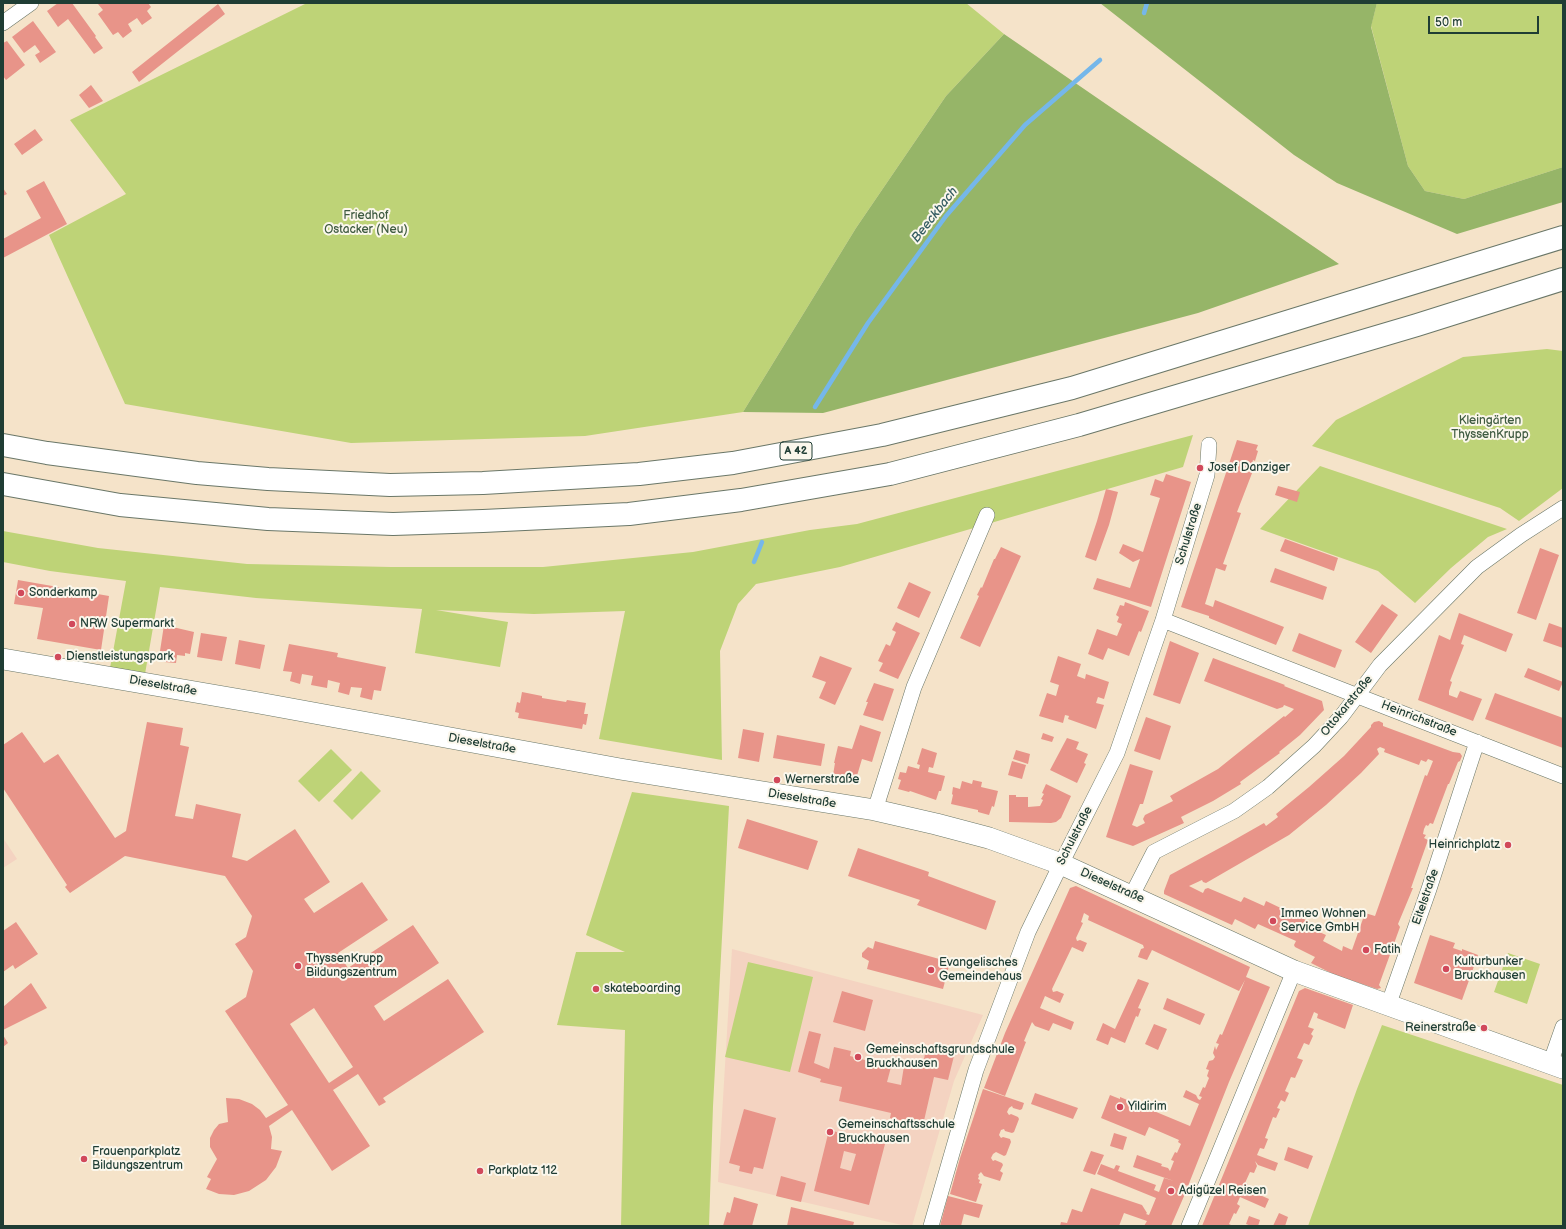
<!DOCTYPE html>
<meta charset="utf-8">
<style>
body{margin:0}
#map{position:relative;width:1566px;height:1229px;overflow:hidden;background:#f5e3c9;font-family:"Balsamiq Sans",sans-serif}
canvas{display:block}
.frame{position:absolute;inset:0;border:4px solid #1f3d34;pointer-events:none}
.scale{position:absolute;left:1428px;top:16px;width:111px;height:18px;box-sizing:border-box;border:2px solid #1f3d34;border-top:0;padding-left:5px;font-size:12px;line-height:14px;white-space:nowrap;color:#1f3d34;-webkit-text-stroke:3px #fbf7ec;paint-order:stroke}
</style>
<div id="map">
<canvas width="1566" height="1229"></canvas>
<div class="frame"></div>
<div class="scale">50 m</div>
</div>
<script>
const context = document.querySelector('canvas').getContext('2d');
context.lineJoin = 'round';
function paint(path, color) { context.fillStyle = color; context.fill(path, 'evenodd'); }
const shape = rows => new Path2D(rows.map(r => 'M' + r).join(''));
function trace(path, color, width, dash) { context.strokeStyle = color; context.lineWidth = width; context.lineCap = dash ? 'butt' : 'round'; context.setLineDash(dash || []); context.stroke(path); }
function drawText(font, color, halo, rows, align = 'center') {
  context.font = font + ' "Balsamiq Sans",sans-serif'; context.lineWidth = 4; context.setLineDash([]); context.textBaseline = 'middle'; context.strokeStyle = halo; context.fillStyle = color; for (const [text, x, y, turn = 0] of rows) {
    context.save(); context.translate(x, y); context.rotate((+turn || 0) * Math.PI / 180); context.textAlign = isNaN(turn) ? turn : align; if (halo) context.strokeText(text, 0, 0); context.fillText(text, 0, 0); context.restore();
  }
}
paint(shape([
 [3,838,17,859,3,868],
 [732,949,983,1015,954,1081,912,1226,906,1226,718,1182]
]), '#f4d3c1');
paint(shape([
 [307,3,966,3,1004,34,946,96,856,228,743,412,585,436,351,443,125,404,49,235,126,194,70,120],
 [1377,3,1563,3,1563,167,1464,199,1425,191,1408,166,1371,26],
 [1547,349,1563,351,1563,488,1519,521,1500,508,1312,446,1336,420,1463,357],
 [1193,435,1183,467,840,567,756,584,738,604,720,651,722,760,599,739,625,611,534,614,436,610,508,622,500,667,415,653,422,609,256,598,160,587,145,674,110,668,126,581,50,571,3,562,3,531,98,548,247,564,391,567,543,567,693,552,810,530,857,524],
 [1320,466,1507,529,1488,537,1451,568,1415,603,1378,571,1260,529],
 [331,749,352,770,319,802,298,781],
 [361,771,381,791,352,820,333,801],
 [632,792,729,806,713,1106,709,1226,621,1226,625,1030,557,1025,576,952,625,952,586,935],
 [1508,953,1540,964,1527,1004,1494,992],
 [748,962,813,977,790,1072,725,1057],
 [1382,1025,1563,1085,1563,1226,1308,1226,1357,1089]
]), '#bed377');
paint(shape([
 [1100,3,1377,3,1371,27,1408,166,1425,191,1464,199,1563,167,1563,202,1457,234,1337,183,1294,155],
 [1004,34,1339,264,1198,313,823,413,743,412,856,228,946,96]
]), '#96b568');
trace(shape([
 [1144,13,1147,3],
 [815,407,868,323,946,216,1025,125,1100,60],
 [754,562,762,542]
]), '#75b7ea', 4.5);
paint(shape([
 [58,3,72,3,96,36,95,37,103,48,94,54,68,19,58,27,47,11],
 [99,3,148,3,151,7,147,11,152,18,142,25,137,18,128,24,132,31,123,38,118,32,113,35,98,14,103,10,98,4],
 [218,4,225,14,139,82,132,72],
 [33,21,56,52,40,63,35,55,40,52,35,45,24,53,12,37],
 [7,41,25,65,6,80,3,76,3,43],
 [91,85,103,101,89,108,79,95],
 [35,129,43,140,22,155,14,144],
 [44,181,67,224,3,258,3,239,41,218,26,191],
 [3,188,7,194,3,196],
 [1237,440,1258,445,1256,450,1258,451,1255,461,1253,460,1251,467,1254,468,1237,512,1241,513,1223,564,1227,565,1225,571,1216,568,1205,604,1213,607,1215,600,1284,627,1276,645,1209,618,1209,616,1181,607],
 [1166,474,1191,482,1151,607,1093,589,1097,578,1130,588,1140,559,1133,562,1119,553,1123,544,1143,552,1160,498,1150,495,1155,479,1163,482],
 [1278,486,1300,492,1297,502,1275,495],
 [1106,489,1118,492,1109,525,1096,561,1085,557,1097,521],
 [1285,539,1338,558,1334,571,1280,551],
 [1001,547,1021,556,980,647,960,638,979,596,977,595,981,587,982,588,994,559,995,559],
 [1540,548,1559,555,1536,620,1517,613],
 [1275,568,1327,587,1323,600,1270,582],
 [18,580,109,596,101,650,37,639,43,608,14,604],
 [909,582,931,592,919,618,897,608],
 [1125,602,1149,611,1141,632,1139,631,1129,656,1108,648,1103,660,1088,654,1097,629,1117,636,1122,624,1117,622,1119,617,1116,615,1120,605,1124,606],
 [1382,604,1398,615,1371,653,1355,642],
 [1459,613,1513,634,1506,652,1464,635,1461,644,1464,645,1450,681,1452,682,1449,691,1449,695,1457,698,1460,691,1482,699,1473,721,1418,700,1439,635,1450,640],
 [896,622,920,633,898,679,879,671,883,663,878,661,886,644,890,646,896,632,892,630],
 [1549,623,1563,628,1563,648,1543,641],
 [164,625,194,632,190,654,185,653,185,656,177,655,176,663,164,662,165,652,160,651],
 [201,633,227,637,222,661,197,657],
 [1299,633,1342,650,1335,668,1292,651],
 [239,640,265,645,260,669,235,664],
 [1170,641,1199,653,1180,704,1153,695],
 [289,644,338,653,337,657,386,667,381,691,374,690,372,700,360,697,362,688,351,687,349,695,338,692,340,683,328,680,327,688,311,685,313,676,302,674,300,684,290,681,292,672,283,671],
 [820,656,852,668,835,705,819,698,826,682,812,677],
 [1058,656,1081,664,1077,676,1085,679,1086,674,1109,682,1104,699,1098,697,1096,703,1104,705,1096,729,1068,719,1069,716,1065,715,1063,723,1039,716,1047,693,1056,696,1059,685,1050,682],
 [1213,658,1285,685,1284,686,1322,701,1324,710,1300,735,1279,752,1280,753,1240,782,1241,784,1213,801,1181,817,1184,823,1133,846,1106,837,1130,764,1153,771,1143,804,1140,804,1132,825,1137,827,1145,823,1143,819,1145,815,1173,801,1170,796,1218,769,1284,716,1285,717,1292,711,1294,709,1284,705,1283,707,1277,709,1204,681],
 [1528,668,1563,682,1559,691,1524,677],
 [874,683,894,689,883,721,863,715,868,702,866,702],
 [522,692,542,696,542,698,566,702,567,700,586,703,584,714,588,714,586,725,583,724,582,729,518,718,519,713,515,712,517,702,520,703],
 [1495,693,1563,718,1563,748,1485,719],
 [1146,717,1171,726,1160,760,1134,751],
 [1379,721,1383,723,1383,726,1453,752,1460,753,1462,756,1460,761,1458,762,1449,784,1448,784,1433,824,1430,823,1428,826,1426,825,1424,829,1423,834,1426,835,1424,838,1428,840,1411,888,1413,888,1398,924,1400,927,1379,985,1381,988,1377,989,1335,975,1311,963,1315,957,1295,947,1294,945,1296,941,1258,924,1255,929,1235,919,1232,925,1164,894,1164,891,1170,875,1227,844,1264,823,1266,826,1278,817,1276,814,1309,787,1344,756,1371,727,1371,725,1374,722],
 [1380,747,1385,749,1384,752,1419,765,1421,760,1426,762,1428,759,1433,761,1427,776,1425,775,1375,916,1365,913,1352,950,1343,946,1342,951,1323,941,1326,935,1306,926,1308,921,1266,901,1264,906,1244,897,1241,902,1208,888,1205,889,1203,893,1189,886,1202,880,1203,882,1206,883,1289,835,1326,805,1361,773,1379,754,1377,749],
 [147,722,183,728,180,745,189,747,175,816,193,819,196,804,241,814,232,857,247,861,295,829,330,882,304,899,314,913,362,882,388,920,338,953,348,968,413,925,439,963,374,1006,384,1021,448,979,484,1032,383,1098,386,1102,379,1106,358,1074,333,1090,370,1146,332,1171,292,1110,269,1126,272,1137,271,1149,282,1151,276,1167,266,1180,249,1191,234,1195,219,1194,206,1189,211,1179,207,1177,217,1159,210,1147,210,1138,214,1130,219,1124,228,1122,226,1098,239,1099,252,1104,260,1110,266,1118,288,1105,225,1011,246,997,253,971,235,944,246,937,252,916,225,876,125,856,70,893,65,887,67,885,3,788,3,745,22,732,44,763,58,754,115,838,126,831],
 [314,1008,353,1067,329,1083,290,1024],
 [860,725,881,732,872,762,862,759,856,779,833,775,835,763,834,763,838,746,852,749],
 [743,729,764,733,759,762,738,758],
 [1043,733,1054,737,1052,742,1041,739],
 [777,735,825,744,821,766,773,758],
 [1067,738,1079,742,1076,749,1088,754,1084,763,1086,764,1077,783,1050,770],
 [922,748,937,753,933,768,929,767,928,772,945,776,941,791,939,791,936,800,910,791,909,792,898,789,901,780,898,779,900,772,906,773,908,766,919,769,920,765,917,764],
 [1016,750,1030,754,1028,764,1013,759],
 [1012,761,1026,765,1022,779,1008,775],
 [973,780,982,782,981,787,998,791,994,807,992,806,989,815,978,812,978,810,951,804,953,795,952,794,953,787,960,789,962,781,972,784],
 [1046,784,1071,796,1061,818,1056,822,1051,823,1009,822,1009,795,1016,795,1016,797,1028,797,1028,807,1040,806,1043,800,1041,799,1044,794,1042,793],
 [747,819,818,841,808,870,738,848],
 [858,848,929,872,928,876,996,901,986,930,917,905,920,900,848,876],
 [1076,886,1250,967,1246,977,1270,987,1229,1082,1188,1186,1179,1183,1188,1187,1171,1226,1144,1226,1147,1221,1124,1213,1119,1226,1060,1226,1061,1222,1067,1223,1072,1209,1082,1212,1091,1188,1142,1205,1147,1213,1146,1214,1149,1215,1156,1198,1097,1174,1101,1164,1114,1169,1116,1165,1120,1166,1118,1171,1156,1185,1154,1190,1159,1192,1164,1178,1174,1181,1133,1167,1137,1155,1162,1164,1161,1166,1168,1168,1170,1171,1174,1161,1171,1160,1175,1152,1177,1153,1181,1144,1178,1142,1179,1140,1149,1127,1145,1136,1101,1118,1110,1095,1120,1099,1120,1097,1190,1126,1199,1104,1183,1097,1186,1090,1196,1095,1198,1099,1200,1100,1202,1097,1199,1096,1203,1087,1205,1088,1209,1078,1207,1076,1209,1070,1206,1069,1209,1061,1213,1060,1215,1057,1213,1053,1215,1046,1216,1050,1219,1044,1216,1043,1220,1034,1222,1035,1245,980,1239,991,1152,950,1147,960,1138,957,1141,949,1144,948,1143,945,1088,920,1089,916,1084,913,1081,922,1083,923,1076,938,1077,941,1080,940,1087,943,1083,952,1072,947,1052,989,1053,992,1057,991,1064,994,1060,1003,1045,996,1040,1008,1074,1022,1071,1030,1053,1023,1049,1031,1035,1026,1032,1022,1024,1041,1026,1042,1005,1096,984,1088,1005,1033,1070,888],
 [16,922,38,954,15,969,13,965,3,972,3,931],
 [1430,935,1455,943,1453,948,1462,951,1462,949,1478,955,1462,1000,1414,983],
 [875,941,950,962,943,989,867,969,869,961,862,957,862,953,868,947,873,949],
 [1138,979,1149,983,1138,1008,1141,1009,1138,1017,1136,1016,1125,1043,1111,1037,1108,1045,1096,1040,1103,1023,1115,1029],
 [31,983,47,1008,3,1030,3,1007],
 [1305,988,1353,1005,1345,1029,1317,1018,1318,1014,1314,1012,1308,1027,1314,1029,1311,1034,1313,1036,1309,1045,1304,1043,1297,1058,1303,1060,1295,1078,1291,1077,1285,1091,1289,1093,1285,1102,1281,1100,1277,1108,1280,1109,1276,1118,1273,1117,1265,1138,1268,1139,1264,1149,1260,1148,1257,1155,1278,1163,1275,1171,1258,1165,1255,1161,1257,1166,1254,1173,1250,1172,1245,1183,1248,1184,1244,1193,1249,1195,1253,1192,1269,1199,1265,1208,1240,1197,1237,1204,1240,1206,1236,1214,1234,1213,1229,1224,1233,1226,1202,1226,1299,991],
 [842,991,873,1000,865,1031,833,1022],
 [1167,998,1205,1014,1200,1025,1163,1009],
 [1154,1024,1167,1029,1158,1050,1145,1044],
 [809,1031,821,1034,814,1063,829,1069,834,1047,851,1051,850,1056,891,1067,887,1082,901,1085,904,1066,922,1069,926,1049,954,1056,948,1080,934,1077,923,1125,919,1125,918,1130,909,1128,910,1123,890,1118,891,1113,839,1101,842,1087,820,1082,821,1079,798,1072],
 [3,1035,8,1043,3,1047],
 [983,1089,1024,1103,1022,1109,1020,1110,1013,1108,1012,1106,1009,1108,1007,1112,1009,1115,1011,1114,1018,1117,1019,1119,1014,1132,1012,1133,1005,1131,1004,1129,1001,1130,999,1135,1001,1138,1003,1137,1010,1139,1011,1142,1006,1155,1004,1156,996,1152,993,1154,991,1158,993,1161,995,1160,1002,1163,1003,1165,1000,1171,1003,1173,1000,1181,984,1176,981,1172,978,1175,979,1176,978,1179,980,1180,979,1183,982,1184,976,1202,950,1194,960,1158],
 [1035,1093,1078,1108,1073,1119,1031,1104],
 [744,1109,776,1118,763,1169,754,1167,752,1174,739,1171,740,1166,729,1163],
 [829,1130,885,1144,869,1205,814,1191],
 [844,1151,856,1154,851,1171,840,1168],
 [1114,1133,1127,1137,1123,1150,1110,1146],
 [1288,1147,1313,1156,1308,1169,1284,1160],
 [1091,1151,1104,1155,1095,1175,1083,1171],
 [781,1176,806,1183,801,1202,776,1196],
 [948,1196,983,1205,979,1218,964,1214,961,1226,940,1226],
 [734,1197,758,1204,752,1226,723,1226,727,1212,730,1213],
 [791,1207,854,1222,853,1226,787,1226],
 [1279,1213,1288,1217,1285,1226,1273,1226],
 [1249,1216,1260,1220,1258,1226,1251,1226,1246,1224]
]), '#e89489');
const street = shape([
 [3,23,31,3],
 [1163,620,1563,776],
 [875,810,914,687,987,515],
 [1132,895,1154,852,1234,811,1268,787,1314,746,1341,717,1380,665,1477,567,1521,535,1563,508],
 [1388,1006,1429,889,1477,742],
 [1550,1064,1563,1027],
 [931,1226,976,1070,1028,932,1061,864,1117,753,1163,620,1207,475,1209,445],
 [1189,1226,1294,971]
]);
const secondary = shape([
 [3,659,259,703,620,769,875,810,936,824,989,838,1061,864,1294,971,1563,1068]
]);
const highway = shape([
 [3,445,47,453,197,473,268,479,390,485,483,483,639,474,733,463,882,435,1072,388,1563,237],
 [3,484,120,505,268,519,393,524,483,521,629,514,741,500,890,474,1079,425,1417,325,1563,279]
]);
trace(street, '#6a7768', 16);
trace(secondary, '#6a7768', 22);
trace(highway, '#6a7768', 24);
trace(street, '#fff', 15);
trace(secondary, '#fff', 21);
trace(highway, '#fff', 22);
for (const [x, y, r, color] of [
 [1200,468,4,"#d1495b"],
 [21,593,4,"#d1495b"],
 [72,624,4,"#d1495b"],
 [58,657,4,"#d1495b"],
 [777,780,4,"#d1495b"],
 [1508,845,4,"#d1495b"],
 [1273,921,4,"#d1495b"],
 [1366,950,4,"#d1495b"],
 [298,966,4,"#d1495b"],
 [1446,969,4,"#d1495b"],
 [931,970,4,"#d1495b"],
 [596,989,4,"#d1495b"],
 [1484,1028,4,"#d1495b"],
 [858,1057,4,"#d1495b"],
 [1120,1107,4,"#d1495b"],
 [830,1132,4,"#d1495b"],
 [84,1159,4,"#d1495b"],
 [480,1171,4,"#d1495b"],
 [1171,1191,4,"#d1495b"]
]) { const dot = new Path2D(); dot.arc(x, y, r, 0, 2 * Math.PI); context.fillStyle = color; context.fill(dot); trace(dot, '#fbf7ec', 1.5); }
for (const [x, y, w] of [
 [796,451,32]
]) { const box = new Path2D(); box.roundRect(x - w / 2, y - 9, w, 18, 3); context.fillStyle = '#fbf7ec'; context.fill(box); trace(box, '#1f3d34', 1); }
drawText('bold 11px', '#1f3d34', null, [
 ["A 42",796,451]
]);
drawText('12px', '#3f5b41', '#fbf7ec', [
 ["Friedhof",366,216],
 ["Ostacker (Neu)",366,230],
 ["Kleingärten",1490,421],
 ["ThyssenKrupp",1490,435]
]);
drawText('12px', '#1f3d34', '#fbf7ec', [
 ["Josef Danziger",1208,468],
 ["Sonderkamp",29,593],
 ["NRW Supermarkt",80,624],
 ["Dienstleistungspark",66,657],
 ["Wernerstraße",785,780],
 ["Heinrichplatz",1500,845,"right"],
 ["Immeo Wohnen",1281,914],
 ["Service GmbH",1281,928],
 ["Fatih",1374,950],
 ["ThyssenKrupp",306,959],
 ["Bildungszentrum",306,973],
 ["Kulturbunker",1454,962],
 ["Bruckhausen",1454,976],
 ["Evangelisches",939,963],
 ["Gemeindehaus",939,977],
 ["skateboarding",604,989],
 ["Reinerstraße",1476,1028,"right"],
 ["Gemeinschaftsgrundschule",866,1050],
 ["Bruckhausen",866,1064],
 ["Yildirim",1128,1107],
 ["Gemeinschaftsschule",838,1125],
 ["Bruckhausen",838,1139],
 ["Frauenparkplatz",92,1152],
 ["Bildungszentrum",92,1166],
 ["Parkplatz 112",488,1171],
 ["Adigüzel Reisen",1179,1191]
], 'left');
drawText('12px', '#1f3d34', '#fbf7ec', [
 ["Schulstraße",1189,534,-73],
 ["Dieselstraße",163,686,10],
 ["Ottokarstraße",1347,706,-51],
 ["Heinrichstraße",1419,719,21],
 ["Dieselstraße",482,744,10],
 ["Dieselstraße",802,799,9],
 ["Schulstraße",1075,836,-63],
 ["Dieselstraße",1112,886,24],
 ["Eitelstraße",1426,897,-71]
]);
drawText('italic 13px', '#345c62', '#fbf7ec', [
 ["Beeckbach",935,215,-52]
]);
</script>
